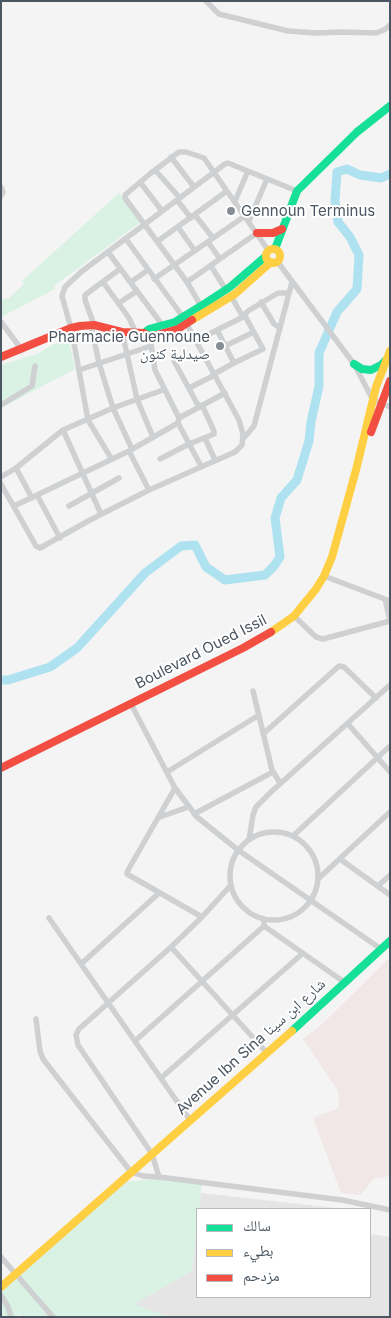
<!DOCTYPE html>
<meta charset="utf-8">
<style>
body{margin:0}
#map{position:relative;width:391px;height:1318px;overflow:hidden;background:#f4f4f4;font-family:Inter,"Noto Naskh Arabic",sans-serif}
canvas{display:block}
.frame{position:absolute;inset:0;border:2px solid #4a5661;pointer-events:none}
.legend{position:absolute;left:196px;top:1208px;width:175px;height:90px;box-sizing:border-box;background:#fff;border:1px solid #b7bbc0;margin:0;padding:6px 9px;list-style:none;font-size:15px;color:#4a5661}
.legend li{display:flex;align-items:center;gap:10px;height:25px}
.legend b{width:25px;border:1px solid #b7bbc0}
</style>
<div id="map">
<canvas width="391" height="1318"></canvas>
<div class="frame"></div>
<ul class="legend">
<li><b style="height:6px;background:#16e098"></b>سالك</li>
<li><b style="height:6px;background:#ffcf43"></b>بطيء</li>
<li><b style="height:6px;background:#f24e42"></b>مزدحم</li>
</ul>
</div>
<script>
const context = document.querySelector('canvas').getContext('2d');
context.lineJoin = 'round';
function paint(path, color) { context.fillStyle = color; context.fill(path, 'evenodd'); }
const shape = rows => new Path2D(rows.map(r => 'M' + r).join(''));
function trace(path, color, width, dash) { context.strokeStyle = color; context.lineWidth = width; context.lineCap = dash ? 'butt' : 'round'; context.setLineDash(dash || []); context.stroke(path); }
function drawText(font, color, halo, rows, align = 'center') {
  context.font = font + ' Inter,"Noto Naskh Arabic",sans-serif'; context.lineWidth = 4; context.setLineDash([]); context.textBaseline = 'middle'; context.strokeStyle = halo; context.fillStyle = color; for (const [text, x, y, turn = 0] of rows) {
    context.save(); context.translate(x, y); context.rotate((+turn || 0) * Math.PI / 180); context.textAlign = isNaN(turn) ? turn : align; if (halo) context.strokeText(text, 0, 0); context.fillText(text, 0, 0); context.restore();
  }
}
paint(shape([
 [201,1193,344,1209,199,1209],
 [197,1225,197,1297,370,1297,370,1234,390,1237,390,1317,169,1317,133,1304,192,1271]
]), '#e6e5e6');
paint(shape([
 [390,957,390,1176,373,1179,361,1195,341,1193,313,1118,339,1108,338,1091,303,1039,320,1026,353,994]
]), '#f1e7e6');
paint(shape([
 [119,193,142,221,54,286,55,289,1,317,1,300,9,298,24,284,22,281],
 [68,336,75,369,1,408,1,365,37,354],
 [165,1178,202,1184,199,1209,197,1209,197,1225,192,1271,134,1304,169,1317,21,1317,20,1313,15,1317,1,1317,1,1287,122,1182]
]), '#d9f2e3');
trace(shape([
 [1,680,8,680,50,667,77,648,145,573,181,546,195,545,206,567,225,580,265,575,274,566,280,557,275,518,281,498,297,480,309,441,311,422,319,386,319,353,337,312,357,289,359,255,350,237,338,222,335,201,337,172,347,169,360,175,381,178,390,174]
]), '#aee2f0', 9);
trace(shape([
 [206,1,219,14,288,31,316,33,341,32,376,33,384,30,390,25],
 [171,157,194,187],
 [155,170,180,198],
 [140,182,162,211],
 [1,187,3,192,1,196],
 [177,200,191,218],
 [235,201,248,171],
 [195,215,213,238],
 [249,221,267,179],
 [178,227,195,251],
 [158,241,227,191],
 [208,242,220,259],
 [108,252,163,326],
 [277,261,354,364,373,400,390,407],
 [211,266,226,290],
 [154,279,245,216],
 [103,282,129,318,136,333],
 [131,282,148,270],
 [187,282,257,233],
 [261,302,274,324,280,328],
 [119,303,137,291],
 [201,306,187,282,125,198,125,195,151,173,179,152,186,152,204,158,268,250],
 [243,317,248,311,278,293,289,293],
 [1,322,22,350],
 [91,325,99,363,113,408,132,449],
 [94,325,85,300,85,295,120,269],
 [122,332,137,399,153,437],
 [150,337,155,370,179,418,178,423,201,466],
 [196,341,217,330],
 [225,346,254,332],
 [174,361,199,407],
 [234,363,263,349,244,314],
 [79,370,151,346],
 [214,374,234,363,217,330,243,317,231,296],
 [189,388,215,375],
 [1,405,32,386,35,366],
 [179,418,225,393],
 [63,430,101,514],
 [205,438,215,460],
 [243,439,254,426,292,282],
 [129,451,149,490],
 [111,458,88,420,72,332,62,296,65,287,81,272,225,164,228,163,297,191],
 [160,459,189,444,214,434,214,431,202,405],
 [16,468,32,498],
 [1,477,16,468,63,430,113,408,163,390],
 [1,484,36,546,40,548,90,520,149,490,235,452,242,445,243,434,239,420,196,341,183,317,126,239],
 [14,506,35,496],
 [69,506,119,478],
 [60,538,37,495,129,451,178,423],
 [324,576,390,601],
 [385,599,390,621],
 [294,616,316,637,323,639,390,621],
 [253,691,272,770,280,783],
 [131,704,175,788,197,817,238,850,381,949],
 [348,724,390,772],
 [263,734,339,666,344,667,376,698],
 [167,772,259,715],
 [175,788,127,872,127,874,202,917],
 [194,814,273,772],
 [160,817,188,807],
 '230 876a44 44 0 1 1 88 0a44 44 0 1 1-88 0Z',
 [293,836,390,746],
 [249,840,253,815,256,807,271,792,390,685],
 [340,859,390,895],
 [319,878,390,812],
 [378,886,390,875],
 [159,893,81,964,190,1120],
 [49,918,81,964],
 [264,926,344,982],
 [171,947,267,1053],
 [36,1019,40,1051,43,1059,131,1172,143,1176,159,1177,342,1200,390,1210],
 [135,1041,264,926,264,920],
 [161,1078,302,954],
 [159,1177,152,1154,78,1045,76,1035,79,1029,171,947,202,917,231,885],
 [1,1257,53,1317],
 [1,1295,8,1307,11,1317]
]), '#ced0d2', 5.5);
trace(shape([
 [275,249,297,191,357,132,390,106],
 [144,333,149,329,175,322,201,306,230,287,266,256],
 [354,364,362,369,371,370,381,365,386,360],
 [292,1031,390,941]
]), '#16e098', 8);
trace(shape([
 '266 256a7 7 0 1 1 14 0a7 7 0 1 1-14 0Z',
 [192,320,235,294,271,262],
 [271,632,294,616,316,589,324,576,332,557,356,470,376,387,390,351],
 [1,1287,292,1031]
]), '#ffcf43', 8);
trace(shape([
 [257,233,273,233,282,229],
 [1,357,71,328,80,326,94,325,122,332,144,333,150,337,178,329,192,320],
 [371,432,390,381],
 [1,768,243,648,271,632]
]), '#f24e42', 8);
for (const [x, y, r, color] of [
 [231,211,5,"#868d94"],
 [220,346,5,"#868d94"]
]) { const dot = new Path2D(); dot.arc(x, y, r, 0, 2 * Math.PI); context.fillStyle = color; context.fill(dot); trace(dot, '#fff', 2); }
drawText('15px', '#4a5661', '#fff', [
 ["Gennoun Terminus",241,211],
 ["Pharmacie Guennoune",210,337,"right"],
 ["صيدلية كنون",210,354,"right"]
], 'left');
drawText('15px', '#4a5661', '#fff', [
 ["Boulevard Oued Issil",201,652,-27],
 ["Avenue Ibn Sina شارع ابن سينا",251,1047,-42]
]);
</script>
